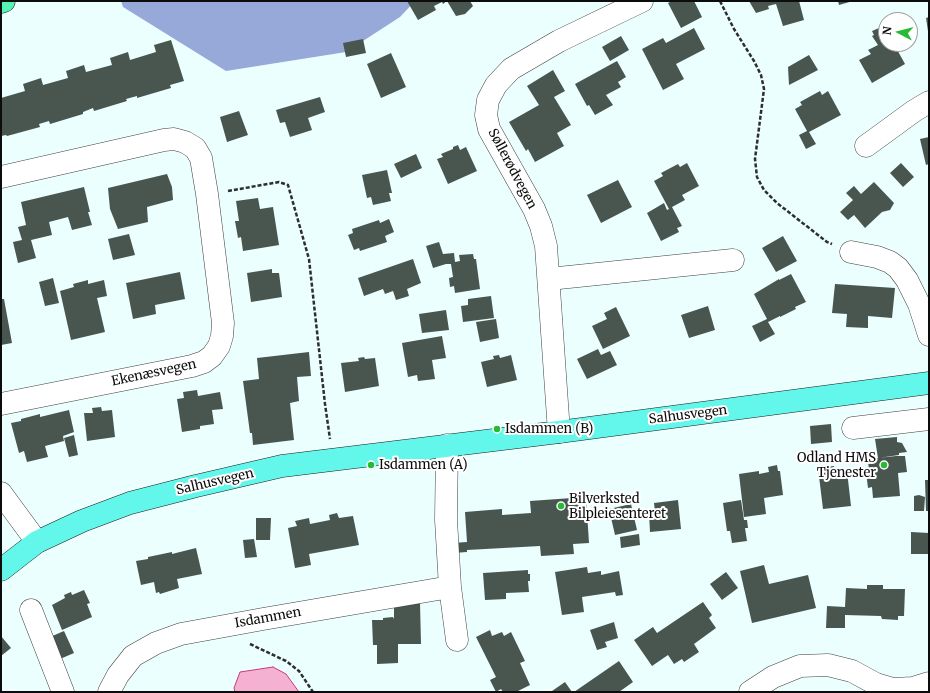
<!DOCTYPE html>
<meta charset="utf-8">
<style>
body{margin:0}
#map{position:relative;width:930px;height:693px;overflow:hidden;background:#ebfffe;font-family:Merriweather,serif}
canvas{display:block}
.frame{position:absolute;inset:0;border:2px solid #0c0c0c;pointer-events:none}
.north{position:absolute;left:878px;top:12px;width:40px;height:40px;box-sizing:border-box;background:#fff;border:1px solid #9e9e9e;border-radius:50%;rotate:277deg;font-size:11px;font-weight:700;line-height:16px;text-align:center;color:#0c0c0c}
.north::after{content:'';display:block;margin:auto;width:14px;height:18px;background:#26ba37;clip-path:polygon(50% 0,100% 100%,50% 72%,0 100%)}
</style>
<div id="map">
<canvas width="930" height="693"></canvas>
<div class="frame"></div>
<div class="north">N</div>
</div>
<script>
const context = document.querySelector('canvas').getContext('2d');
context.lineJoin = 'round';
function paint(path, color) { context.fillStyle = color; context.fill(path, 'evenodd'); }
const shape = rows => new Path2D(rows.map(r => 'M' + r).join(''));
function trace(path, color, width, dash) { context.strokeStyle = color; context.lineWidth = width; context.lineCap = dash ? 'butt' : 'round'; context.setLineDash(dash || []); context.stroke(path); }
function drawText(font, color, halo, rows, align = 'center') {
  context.font = font + ' Merriweather,serif'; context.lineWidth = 4; context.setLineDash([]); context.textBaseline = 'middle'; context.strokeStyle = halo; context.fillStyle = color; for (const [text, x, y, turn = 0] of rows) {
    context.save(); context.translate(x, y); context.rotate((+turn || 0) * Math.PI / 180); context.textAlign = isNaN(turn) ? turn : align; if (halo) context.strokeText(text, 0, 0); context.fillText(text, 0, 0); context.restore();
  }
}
paint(shape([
 [121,1,415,1,400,17,346,52,226,71,123,7]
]), '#96a9d9');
const water = shape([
 [273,667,286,674,299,692,235,692,234,688,240,672,273,667]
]);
paint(water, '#f5b1d1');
trace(water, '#cb397a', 1);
paint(shape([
 [407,1,470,1,473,6,465,14,456,16,447,1,443,4,442,2,434,6,436,10,418,20],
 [672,1,694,1,702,17,681,28,668,3],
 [749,1,799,1,804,20,783,26,776,4,768,6,769,9,756,13],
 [838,1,853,1,839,5],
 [929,17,929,31,928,31,926,18],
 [886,25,886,44,894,44,905,64,872,83,859,60,871,54,868,50,878,45,872,36,874,35,872,31],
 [694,28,705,49,676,64,684,79,663,90,642,49,663,38,666,43],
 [621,36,629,50,610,61,602,47],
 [363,39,366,53,346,57,343,43],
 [171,40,184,81,170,85,171,88,137,98,137,96,126,99,127,101,94,111,93,108,83,112,83,114,50,124,49,121,39,124,40,127,7,136,6,135,1,136,1,98,25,91,23,84,41,78,43,85,68,78,66,71,84,65,86,72,112,65,110,58,128,52,130,60,156,52,154,45],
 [391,53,406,87,381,98,367,64],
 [809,55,818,70,789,85,788,67],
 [617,61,626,77,618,82,621,87,606,95,613,105,595,115,589,105,587,106,575,84],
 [553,70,565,91,554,97,571,125,557,133,564,146,535,162,528,149,526,151,509,122,539,105,527,86],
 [820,91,822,95,828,91,841,115,809,132,816,144,806,149,799,135,807,131,795,109,802,105,800,102],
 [320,97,325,112,308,118,312,130,290,137,285,122,280,123,276,110],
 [239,111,248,135,227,142,220,117],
 [929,137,929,164,926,165,920,139],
 [458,145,460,150,466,147,477,171,448,184,437,159,443,157,441,154,453,149,453,147],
 [416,154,422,168,401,178,394,164],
 [687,163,699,186,682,195,685,200,672,207,682,226,677,228,679,232,661,241,647,213,664,203,667,210,669,209,654,181,663,176,661,173,678,164,680,167],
 [901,163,914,177,903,187,890,173],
 [387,170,392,193,389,193,391,201,373,205,371,197,367,198,362,175],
 [167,174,172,187,173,200,147,207,148,222,118,229,110,209,108,188],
 [618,180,632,207,601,223,587,195],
 [874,182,894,203,890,210,882,212,865,228,854,215,848,220,840,212,853,200,846,193,854,186,861,194],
 [84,187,90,212,88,212,92,225,72,230,68,217,49,222,52,235,31,240,36,258,18,263,13,242,22,240,18,227,26,225,21,202],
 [258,198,260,209,273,207,279,245,243,251,241,237,238,238,235,221,239,221,236,201],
 [389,219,394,232,385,236,387,242,360,251,359,248,354,250,348,235,353,233,352,229,379,220,380,223],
 [129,234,135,255,113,260,108,239],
 [783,236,797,261,776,272,762,248],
 [439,242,443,254,454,253,455,262,460,261,459,255,473,254,474,259,476,259,480,289,455,293,454,286,450,287,449,278,453,277,451,264,446,264,433,268,426,246],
 [413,259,421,283,407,289,409,296,396,300,393,291,385,294,383,289,364,296,358,278],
 [272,269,272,273,279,273,282,297,251,302,247,273],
 [180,272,185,299,155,305,156,314,133,319,126,283],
 [791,274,806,302,795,307,796,309,780,317,780,316,768,322,775,334,760,342,752,326,767,319,754,294,779,279,779,280],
 [53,278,59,303,45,306,39,282],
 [88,280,88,284,104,280,107,296,97,298,105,332,71,340,60,291,74,287,73,284],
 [835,284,895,288,892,318,868,316,868,328,846,327,847,314,832,313],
 [491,296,494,318,463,322,461,306,468,305,468,299],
 [1,299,4,299,12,343,1,345],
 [708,306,715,330,689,338,681,315],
 [616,307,630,336,603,349,592,326,607,319,604,313],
 [446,310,449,330,422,333,419,314],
 [496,319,499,338,480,342,476,322],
 [442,336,446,358,432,360,435,379,418,381,417,375,408,377,402,343],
 [598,349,601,355,610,351,617,365,587,379,577,359],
 [309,352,311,376,297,377,299,401,290,403,294,440,253,445,252,433,250,433,243,381,259,379,257,358],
 [499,355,500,358,511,355,517,380,487,387,481,362,494,359,493,356],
 [364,357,365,359,375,358,379,386,345,392,341,363,359,361,358,358],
 [197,390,198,396,220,392,223,409,212,410,214,424,200,426,200,429,182,432,177,399,184,398,183,392],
 [101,407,102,411,112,410,115,437,87,441,84,413,93,413,92,408],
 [69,410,74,432,63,436,64,441,45,446,48,457,27,462,24,451,19,453,11,423,21,421,21,419,40,414,40,417],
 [831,424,832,442,811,444,810,426],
 [74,435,78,455,69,457,64,438],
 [897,437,897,442,902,443,907,452,899,453,899,455,878,458,875,439],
 [896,456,905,456,907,472,898,473,900,496,873,498,872,487,868,488,866,472,869,472,868,459],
 [777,465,778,471,780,471,783,495,764,498,766,514,744,517,739,474,759,471,759,474,769,472,768,467],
 [834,466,835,473,847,471,851,506,823,509,818,468],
 [925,480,929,480,929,511,926,511],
 [919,495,925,497,924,511,914,511,914,496],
 [586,497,589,543,573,544,574,554,541,556,540,546,467,550,467,552,453,553,453,543,467,542,465,512,502,509,502,515,531,513,530,501],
 [678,500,681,529,650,532,649,513,655,512,654,503],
 [741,500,744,520,747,520,748,528,745,528,747,541,732,543,730,531,727,531,723,503],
 [631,504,637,530,615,535,609,509],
 [337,513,339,518,353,516,359,545,309,554,311,565,295,568,288,528,297,526,295,521,309,518,310,524,330,520,329,515],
 [256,518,271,518,270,540,256,540],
 [911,532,929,533,929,554,911,554],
 [639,534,640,545,621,548,620,537],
 [254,539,257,557,245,558,243,540],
 [196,548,202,574,177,579,179,588,160,594,159,592,156,593,154,582,141,585,136,561,148,559,148,557,172,552,172,554],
 [764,565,769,584,808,575,816,608,752,623,740,571],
 [587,567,588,573,601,571,601,575,619,571,623,595,616,596,615,592,582,597,584,612,562,615,555,572],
 [528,570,528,574,530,574,530,581,528,581,529,592,506,593,506,599,485,600,483,573],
 [726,572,738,588,722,600,710,584],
 [867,585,883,585,883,589,905,589,904,616,898,616,898,620,882,619,881,616,845,615,845,628,826,628,827,606,845,607,846,588,867,589],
 [84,590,90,603,87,604,92,617,62,630,52,605,65,598,64,595,71,592,72,595],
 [703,602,712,615,709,618,716,628,694,644,699,652,684,662,682,659,674,664,668,655,652,666,634,640,653,627,657,633],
 [420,603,421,644,398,644,398,663,377,664,377,645,373,645,372,620,383,620,383,618,393,617,394,619,394,604],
 [614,622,618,638,605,642,607,647,597,650,590,630],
 [490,630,492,636,502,632,504,636,511,632,525,661,520,663,530,685,516,692,503,692,501,689,496,692,490,680,496,677,476,637],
 [64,631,74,653,60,659,50,637],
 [1,636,11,648,1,656],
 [619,661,633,682,619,692,574,692],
 [565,682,572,692,553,692,552,691]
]), '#49554f');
const minor = shape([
 [866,146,914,111,929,102],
 [1,177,164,140,174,139,185,142,195,148,201,158,207,194,223,323,222,336,219,346,212,356,204,362,192,366,1,404],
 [851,252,877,257,890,262,898,268,907,280,919,304,929,335],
 [549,279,733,260],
 [853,428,929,419],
 [559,432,546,246,541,226,534,209,489,129,486,115,488,100,496,85,511,69,559,41,642,1],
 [447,445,446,520,450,587,457,640],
 [1,493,37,542],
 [31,610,63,692],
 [109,692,118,675,133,656,156,643,181,634,263,619,450,587],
 [750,692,773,677,800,666,828,665,852,671,876,684,893,689,913,688,929,683]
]);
const major = shape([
 [1,570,37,542,82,521,130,503,196,486,282,466,559,432,929,383]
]);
const highway = shape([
 [1,2,4,1]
]);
trace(minor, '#3f3f3f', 23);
trace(major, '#1d1d1d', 23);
trace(highway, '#1d1d1d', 23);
trace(shape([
 [720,1,734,29,754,61,761,75,764,89,755,159,757,177,764,190,777,203,827,242,832,244],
 [228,191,279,182,288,185,309,259,325,404,330,439],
 [250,644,286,661,299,671,313,692]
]), '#2e2e2e', 2.5, [4, 2]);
trace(minor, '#fff', 22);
trace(major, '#63f7eb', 22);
trace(highway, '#56f3b7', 22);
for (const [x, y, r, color] of [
 [497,429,4,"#26ba37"],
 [371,465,4,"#26ba37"],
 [884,465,4,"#26ba37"],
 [561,506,4,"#26ba37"]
]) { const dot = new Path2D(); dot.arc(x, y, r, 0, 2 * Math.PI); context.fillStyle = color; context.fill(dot); trace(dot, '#fff', 1.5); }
drawText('13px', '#0c0c0c', '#fff', [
 ["Søllerødvegen",512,169,62],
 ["Ekenæsvegen",154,373,-12],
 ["Salhusvegen",688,415,-7],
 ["Salhusvegen",215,482,-13],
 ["Isdammen",268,618,-10]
]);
drawText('13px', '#0c0c0c', '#fff', [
 ["Isdammen (B)",505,429],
 ["Odland HMS",876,458,"right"],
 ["Tjenester",876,473,"right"],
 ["Isdammen (A)",379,465],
 ["Bilverksted",569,499],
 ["Bilpleiesenteret",569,514]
], 'left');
</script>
